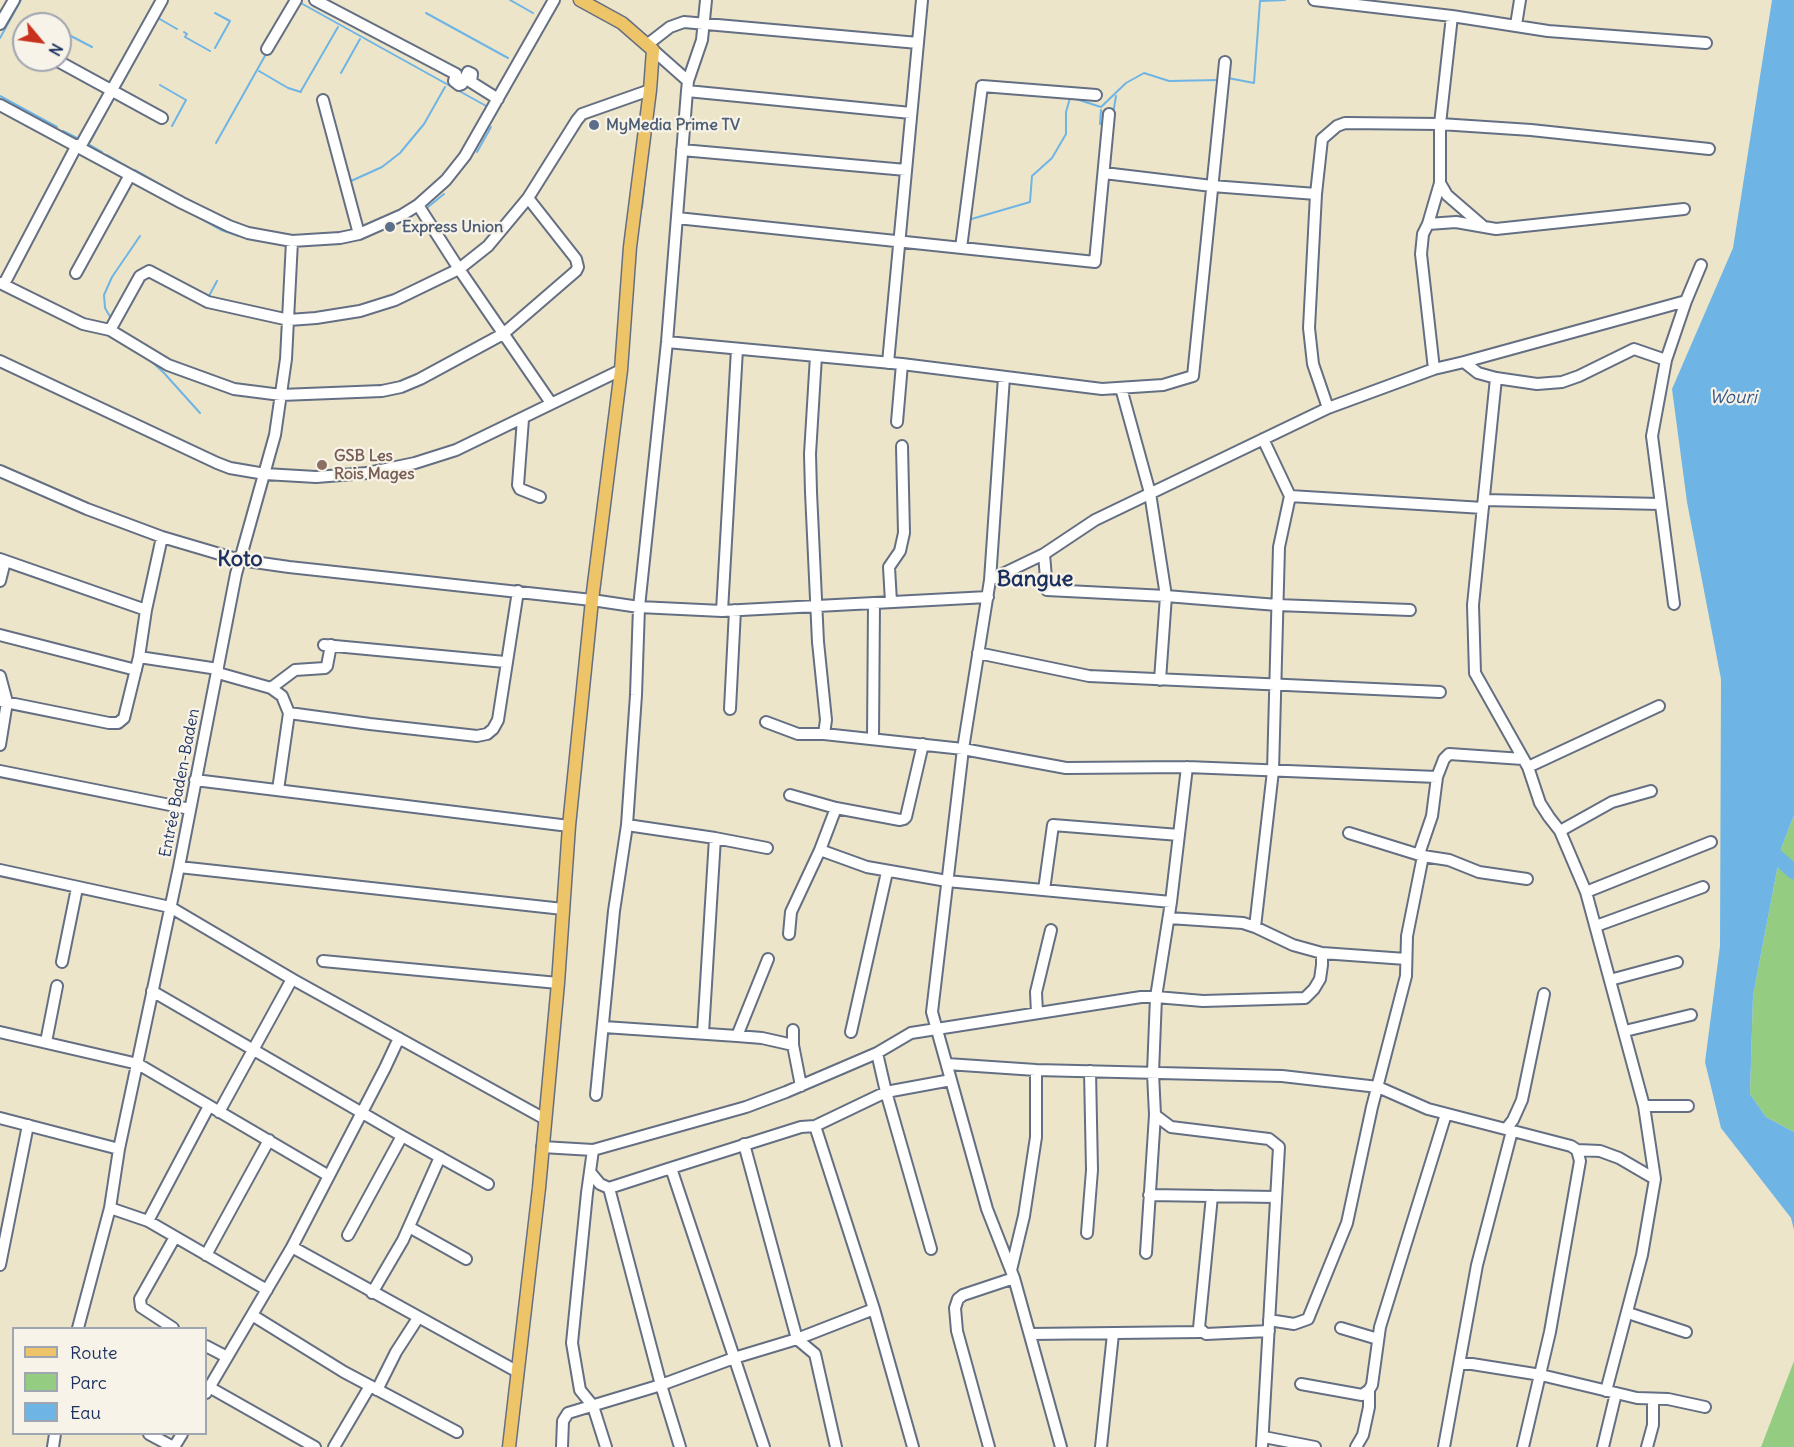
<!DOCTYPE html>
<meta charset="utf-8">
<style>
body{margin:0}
#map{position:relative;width:1794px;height:1447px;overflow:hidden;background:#ede5c9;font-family:Delius,sans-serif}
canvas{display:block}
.legend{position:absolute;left:12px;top:1327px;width:195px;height:108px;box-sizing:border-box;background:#f7f3e8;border:2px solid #9fa5b1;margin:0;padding:8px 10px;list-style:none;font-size:18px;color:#1b2f5e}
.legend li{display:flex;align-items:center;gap:12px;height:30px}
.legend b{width:30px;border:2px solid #9fa5b1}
.north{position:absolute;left:12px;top:12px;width:60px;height:60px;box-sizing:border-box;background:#f7f3e8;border:2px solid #9fa5b1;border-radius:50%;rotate:119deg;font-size:16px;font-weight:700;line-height:24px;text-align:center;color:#1b2f5e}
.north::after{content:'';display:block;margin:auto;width:21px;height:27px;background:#c8321e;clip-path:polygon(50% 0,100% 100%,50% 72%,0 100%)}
</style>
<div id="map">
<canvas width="1794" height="1447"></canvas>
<ul class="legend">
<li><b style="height:8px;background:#eec469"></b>Route</li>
<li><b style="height:16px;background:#94cd81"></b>Parc</li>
<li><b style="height:16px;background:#6eb5e5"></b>Eau</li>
</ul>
<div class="north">N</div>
</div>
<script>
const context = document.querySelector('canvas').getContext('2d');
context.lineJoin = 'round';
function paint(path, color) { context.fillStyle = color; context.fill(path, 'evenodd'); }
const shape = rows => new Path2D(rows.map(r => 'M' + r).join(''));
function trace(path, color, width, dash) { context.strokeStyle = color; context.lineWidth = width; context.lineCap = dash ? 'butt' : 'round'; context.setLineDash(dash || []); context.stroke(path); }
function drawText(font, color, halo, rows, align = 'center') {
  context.font = font + ' Delius,sans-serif'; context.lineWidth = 4.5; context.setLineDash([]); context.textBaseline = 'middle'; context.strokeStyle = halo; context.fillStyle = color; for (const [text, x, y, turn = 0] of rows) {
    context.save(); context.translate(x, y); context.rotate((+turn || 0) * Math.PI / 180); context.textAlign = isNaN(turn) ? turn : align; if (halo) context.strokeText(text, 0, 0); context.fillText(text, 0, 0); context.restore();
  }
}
paint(shape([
 [1794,815,1794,1132,1766,1117,1750,1094,1753,996,1781,849],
 [1794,1361,1794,1447,1761,1447]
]), '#94cd81');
paint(shape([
 [1772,0,1794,0,1794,815,1781,849,1753,996,1750,1094,1766,1117,1794,1132,1794,1230,1791,1218,1721,1128,1705,1062,1720,946,1721,679,1687,502,1672,389,1733,248]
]), '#6eb5e5');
trace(shape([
 [510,0,533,13],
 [299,2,488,107],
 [426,13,508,58],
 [184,32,187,34,185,37,210,51],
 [71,36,92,47],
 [0,38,21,0],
 [215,48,230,21,215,13],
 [259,71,288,88,301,92],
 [341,73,360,39],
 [1228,78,1254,83,1260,1,1285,0],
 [160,85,186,100,172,126],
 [119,89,158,18,177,29],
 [301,91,338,27],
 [0,96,57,127],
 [1076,99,1101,107,1126,83,1144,73,1169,81,1219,80],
 [1113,114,1116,96],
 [1100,124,1101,110],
 [63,131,79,139],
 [328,141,335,164],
 [90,142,114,97],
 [216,143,266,54],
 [90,145,102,152],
 [477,152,491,127],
 [107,155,128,167],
 [135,170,163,186],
 [351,181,382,167,400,153,424,124,445,87],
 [644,187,645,177],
 [428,207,444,194],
 [642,208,644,189],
 [185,210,221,230,239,236],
 [968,220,1030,202,1032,176,1052,158,1066,134,1066,112,1070,98],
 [200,292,209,296,217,281],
 [112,320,105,308,104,295,112,277,140,236],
 [150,360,164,373,200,413]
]), '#6eb5e5', 2);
trace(shape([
 [1765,846,1794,872]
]), '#6eb5e5', 15);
const minor = shape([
 [315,0,456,74,454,81,459,85,462,84,468,72,472,74,471,82,498,99],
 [1314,0,1452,16,1548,31,1706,43],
 [0,24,14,0],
 [1516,25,1520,0],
 [648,44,670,27,684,22,918,43],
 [267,49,296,0],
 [653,50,688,81],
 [56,60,162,118],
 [687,91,911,113],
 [323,100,359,234],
 [0,105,182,203,229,226,248,233,292,241,340,238,359,234,402,215,418,205,446,180,465,156,554,0],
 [80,147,162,0],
 [682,150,906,170],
 [1104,173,1212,186,1316,194],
 [1440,183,1447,195,1484,227],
 [418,205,459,269,551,403],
 [677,218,1095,262,1109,114],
 [1428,224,1440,183,1440,124,1452,16],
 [961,248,982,86,1096,95],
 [76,273,130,175],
 [0,283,83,324,110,330,168,365,234,389,281,395,382,391,401,387,420,379,503,334,576,271,578,267,576,259,528,198],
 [4,284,77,145],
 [110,330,140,276,149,271,208,302,289,320,316,318,360,311,395,300,459,269,488,246,528,198,577,120,582,114,650,90],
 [667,342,902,364,1102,389,1163,385,1193,376,1225,62],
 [816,356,810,454,811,492,818,642,826,720,824,734,963,749,1066,768,1187,767,1437,777],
 [0,361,217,463,230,468,265,474,316,477,367,473,415,463,456,450,621,370],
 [1464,362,1686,301],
 [888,363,922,0],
 [1434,369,1421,254,1423,234,1428,224,1456,222,1496,229,1684,209],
 [1004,377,990,580,963,749,932,1012,987,1209,1014,1278,1061,1447],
 [1496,378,1473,605,1475,673,1528,767,1540,803,1549,817,1560,831,1586,892,1711,842],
 [1121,388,1150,493,1166,596,1160,680],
 [1328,408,1313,364,1309,328,1316,194,1322,139,1337,126,1345,123,1440,124,1531,130,1709,149],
 [523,419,518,485,520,489,540,497],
 [897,422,902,364],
 [0,471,87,509,162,537,240,560,289,567,592,600,639,607,722,611,988,597],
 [1290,496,1483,508],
 [1484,500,1661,504],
 [1044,554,1047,590,1166,596,1277,605,1410,610],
 [0,559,146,610],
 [990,580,1044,554,1095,520,1328,408,1434,369,1464,362,1478,373,1496,378,1537,384,1562,382,1579,376,1634,349,1666,360],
 [0,581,5,561],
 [891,602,889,567,900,551,904,533,902,446],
 [1674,604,1652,436,1666,360,1686,301,1701,265],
 [722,611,737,349],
 [0,635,136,670],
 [324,645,505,662],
 [978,653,1089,676,1440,692],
 [139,657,218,669],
 [218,673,271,688,282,696,289,713,278,790],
 [0,676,7,702,0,745],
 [271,688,295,670,325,668,327,666,331,645],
 [0,701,109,723,118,723,124,718,139,657,146,610,162,537],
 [730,709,735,610],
 [289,713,370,724,477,736,487,734,493,729,498,720,518,591],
 [766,722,798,734,824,734],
 [873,739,874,603],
 [1187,767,1171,902,1156,997,1203,1001,1305,998,1314,989,1320,979,1322,965,1322,953],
 [1528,767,1659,706],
 [0,771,190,809],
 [195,780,569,826],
 [790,795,836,808,900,820,904,819,906,817,923,744],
 [627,825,715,838,767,848],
 [1560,831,1612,802,1651,791],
 [1349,833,1423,856,1449,860,1479,872,1527,879],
 [820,850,867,867,947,881,1171,902],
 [1419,854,1432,816,1437,777,1444,759,1449,754,1523,759],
 [179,867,563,909],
 [0,870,170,907,292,979,545,1119],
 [1044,890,1053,825,1179,835],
 [1586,892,1644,1106,1655,1179],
 [1169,918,1243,923,1255,927,1293,945,1322,953,1406,959],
 [1596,926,1703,887],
 [1255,927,1273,771,1279,547,1290,496,1263,439],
 [789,934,791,912,820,850,836,808],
 [323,961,558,983],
 [62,962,77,888],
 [1610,980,1677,962],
 [152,991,402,1136,488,1184],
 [1037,1013,1036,992,1051,930],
 [604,1027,737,1036,762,1038,793,1045],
 [793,1030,793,1045,801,1086],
 [1625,1031,1691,1015],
 [0,1032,138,1064,329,1176],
 [851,1032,887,872],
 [703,1033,715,838],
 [737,1036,768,959],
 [46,1042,57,986],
 [947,1064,1036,1070,1282,1076,1378,1087,1428,1109,1571,1146,1577,1150,1580,1161,1550,1332,1523,1447],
 [596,1095,614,911,627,825,636,695,639,607,667,342,687,91,688,81,702,40,706,0],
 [1644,1106,1688,1106],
 [219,1112,292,979],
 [1155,1115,1171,1127,1269,1139,1279,1147,1262,1447],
 [0,1118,119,1149],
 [815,1126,874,1309,913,1447],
 [1506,1129,1513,1120,1522,1100,1544,994],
 [744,1144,797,1339,815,1354,836,1447],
 [542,1147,593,1150,746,1107,786,1092,877,1053],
 [593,1150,587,1193,572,1343,580,1390,593,1406,606,1447],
 [1577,1150,1600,1151,1619,1158,1655,1179,1642,1255,1606,1391],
 [671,1168,801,1127,815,1126,886,1092,951,1080],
 [590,1172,600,1184,609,1188,671,1168,764,1447],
 [609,1188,661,1385,680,1447],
 [1149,1195,1276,1197],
 [1212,1196,1199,1328,1206,1334,1269,1331],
 [110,1208,148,1221,267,1290],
 [148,1221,209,1106],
 [409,1227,466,1259],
 [1087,1233,1092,1170,1090,1071],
 [348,1235,402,1136],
 [292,1247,518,1372],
 [931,1249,886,1092,877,1053,911,1033,1141,997,1156,997,1153,1073,1155,1115,1146,1253],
 [206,1255,269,1140],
 [0,1265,28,1125],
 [1011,1270,1024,1216,1036,1137,1036,1070],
 [372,1293,403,1240,440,1157],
 [1628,1313,1686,1332],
 [252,1315,344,1372,457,1432],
 [1269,1320,1294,1324,1308,1319,1347,1223,1372,1107,1406,976,1407,936,1423,856],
 [78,1328,110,1208,119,1149,179,867,236,574,275,435,286,359,292,241],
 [173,1328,141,1307,140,1299,175,1237],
 [1341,1328,1378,1339],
 [1030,1334,1201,1332],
 [206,1346,227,1357],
 [1460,1364,1472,1364,1541,1375,1637,1398,1668,1399,1705,1407],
 [1301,1384,1362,1395,1369,1390,1372,1385,1380,1327,1446,1114],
 [209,1387,315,1447],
 [377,1390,396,1352,418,1318],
 [206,1393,292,1247,385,1068,399,1038],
 [149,1434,173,1447],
 [1264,1437,1315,1447],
 [53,1447,55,1434],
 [174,1447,182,1434],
 [334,1447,370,1386],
 [562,1447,563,1421,568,1413,661,1385,734,1358,797,1339,874,1309],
 [989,1447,957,1331,955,1308,958,1299,963,1295,1014,1278],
 [1101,1447,1113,1334],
 [1356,1447,1363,1435,1369,1407,1369,1390],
 [1444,1447,1477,1265,1512,1131],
 [1603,1447,1616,1393],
 [1647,1447,1653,1425,1653,1399]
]);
const major = shape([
 [509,1447,539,1188,558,983,569,826,592,600,621,370,630,247,650,90,653,50,622,23,580,0]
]);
trace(minor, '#646f83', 14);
trace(major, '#646f83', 15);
trace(minor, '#fff', 10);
trace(major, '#eec469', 12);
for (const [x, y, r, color] of [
 [594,125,6,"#5c6f8a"],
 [390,227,6,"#5c6f8a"],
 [322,465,6,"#8d6e63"]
]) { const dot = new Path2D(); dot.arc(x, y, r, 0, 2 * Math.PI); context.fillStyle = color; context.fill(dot); trace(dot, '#f7f3e8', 2); }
drawText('bold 16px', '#4e5e75', '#f7f3e8', [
 ["MyMedia Prime TV",606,125],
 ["Express Union",402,227]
], 'left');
drawText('bold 16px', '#785e54', '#f7f3e8', [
 ["GSB Les",334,456],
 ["Rois Mages",334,474]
], 'left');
drawText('16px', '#1b2f5e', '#f7f3e8', [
 ["Entrée Baden-Baden",180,783,-79]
]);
drawText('italic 18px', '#345786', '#f7f3e8', [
 ["Wouri",1733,398]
]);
drawText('bold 22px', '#1b2f5e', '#f7f3e8', [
 ["Koto",240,560],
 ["Bangue",1035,580]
]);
</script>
